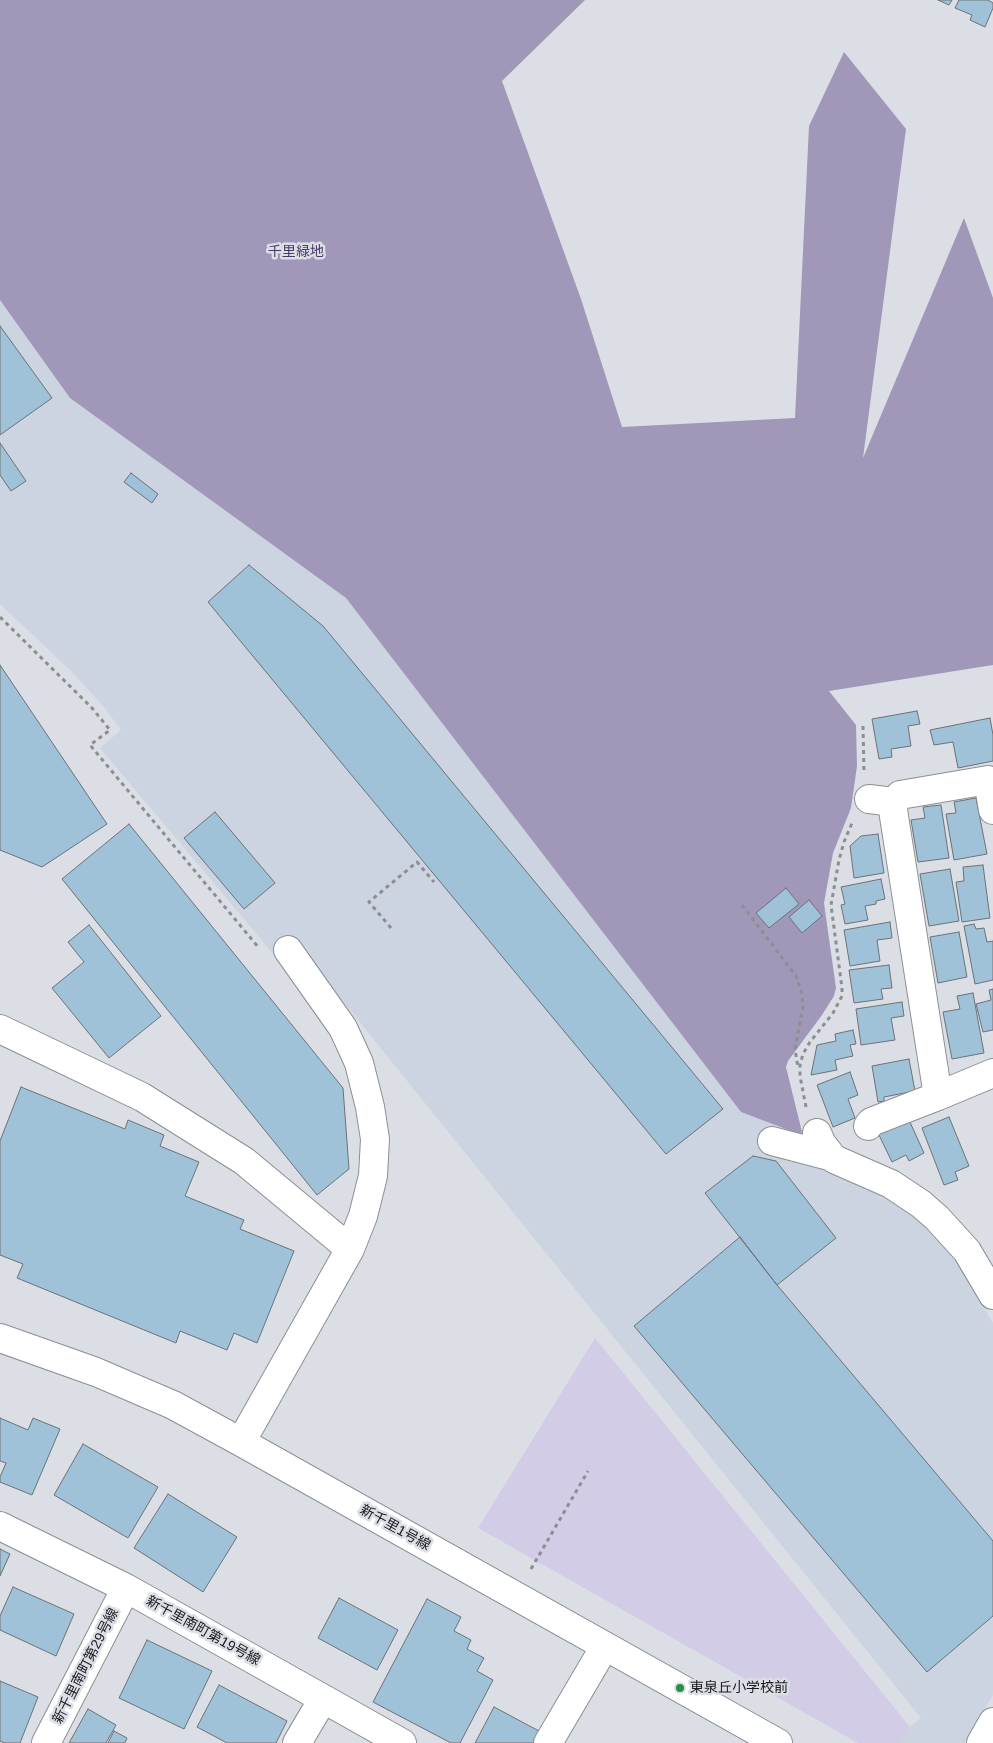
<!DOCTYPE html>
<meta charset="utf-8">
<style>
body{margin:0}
canvas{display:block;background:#dbdfe5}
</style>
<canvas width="993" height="1743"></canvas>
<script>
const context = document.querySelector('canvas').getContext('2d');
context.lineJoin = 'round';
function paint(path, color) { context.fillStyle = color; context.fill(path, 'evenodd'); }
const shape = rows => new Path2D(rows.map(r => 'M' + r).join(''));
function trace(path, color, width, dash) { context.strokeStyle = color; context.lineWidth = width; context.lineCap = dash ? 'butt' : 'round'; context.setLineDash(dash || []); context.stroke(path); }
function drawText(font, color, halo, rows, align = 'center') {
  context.font = font + ' Helvetica,"Noto Sans JP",sans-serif'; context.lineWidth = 5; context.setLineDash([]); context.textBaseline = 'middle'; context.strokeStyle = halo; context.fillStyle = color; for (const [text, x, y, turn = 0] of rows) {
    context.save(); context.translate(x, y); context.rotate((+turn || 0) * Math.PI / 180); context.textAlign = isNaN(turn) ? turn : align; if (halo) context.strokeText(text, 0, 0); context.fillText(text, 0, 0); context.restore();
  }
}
paint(shape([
 [0,300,70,398,346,598,741,1112,776,1125,768,1155,799,1162,850,1179,873,1189,898,1204,929,1228,955,1259,993,1323,993,1695,965,1743,900,1743,910,1727,921,1718,316,968,297,982,100,748,121,730,104,707,70,670,0,604]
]), '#cbd4e0');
paint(shape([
 [595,1338,910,1727,900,1743,858,1743,478,1528]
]), '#d3cce6');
paint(shape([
 [0,0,585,0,502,81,581,299,622,427,795,418,809,126,844,52,906,129,863,458,964,218,993,298,993,665,829,691,856,725,857,766,851,808,833,853,824,903,836,988,834,996,822,1015,788,1061,786,1067,802,1132,799,1134,741,1112,346,598,70,398,0,300]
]), '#a197b9');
const building = shape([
 [938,0,952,0,949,5,938,0],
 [959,0,988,0,993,3,993,8,985,27,970,20,972,15,955,8,959,0],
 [0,326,52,398,0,435,0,326],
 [0,443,26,481,11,491,0,475,0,443],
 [131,473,158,494,152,503,124,482,131,473],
 [249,565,323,626,723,1109,666,1154,208,602,249,565],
 [0,665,107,824,42,867,0,850,0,665],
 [917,711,920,724,908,726,911,746,891,749,892,757,879,759,872,719,917,711],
 [990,718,993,735,993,761,958,768,953,742,934,745,930,730,990,718],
 [976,798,987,854,954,860,946,814,956,813,954,802,976,798],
 [941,805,949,858,918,862,911,820,925,818,923,807,941,805],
 [215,812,275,883,244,909,184,838,215,812],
 [129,824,343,1088,349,1169,317,1195,62,879,129,824],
 [878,834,884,873,854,878,850,846,861,836,878,834],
 [983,865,990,918,962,922,956,882,964,881,963,867,983,865],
 [950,869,959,921,929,926,920,874,950,869],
 [881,879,885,899,876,901,876,904,865,906,868,920,845,924,841,905,845,904,841,887,881,879],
 [786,888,799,904,769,928,756,913,786,888],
 [809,900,822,916,802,933,789,917,809,900],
 [890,922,892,938,877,940,880,961,850,966,844,930,890,922],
 [974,924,976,929,984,928,987,942,993,941,993,980,975,984,964,926,974,924],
 [89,925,161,1016,109,1058,52,988,84,962,68,942,89,925],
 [959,932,967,977,938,983,930,937,959,932],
 [889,965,892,988,881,989,883,999,854,1003,849,970,889,965],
 [993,989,993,1030,983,1032,976,1004,991,1000,989,990,993,989],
 [973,993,984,1053,952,1059,943,1012,960,1009,957,996,973,993],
 [902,1002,904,1016,891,1018,895,1040,861,1045,856,1009,902,1002],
 [853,1030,856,1044,850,1045,853,1056,835,1060,837,1070,811,1075,817,1045,836,1041,835,1034,853,1030],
 [909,1059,915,1091,884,1097,884,1101,878,1102,872,1066,909,1059],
 [850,1072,858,1095,848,1099,855,1118,833,1127,817,1085,850,1072],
 [21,1087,125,1129,128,1120,164,1135,160,1146,199,1162,185,1196,244,1220,240,1229,294,1251,257,1343,234,1333,227,1350,180,1331,176,1343,17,1278,23,1264,0,1255,0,1141,21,1087],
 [949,1117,969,1166,955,1172,958,1180,944,1185,922,1128,949,1117],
 [909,1120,924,1153,909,1161,906,1155,892,1162,878,1133,909,1120],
 [753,1156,776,1161,836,1238,777,1285,705,1193,753,1156],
 [740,1237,777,1285,993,1541,993,1616,927,1672,634,1326,740,1237],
 [0,1418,28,1430,33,1418,60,1429,32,1495,0,1482,0,1477,6,1463,0,1461,0,1418],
 [83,1444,158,1487,128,1538,54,1495,83,1444],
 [168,1494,237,1537,203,1592,134,1548,168,1494],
 [0,1549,10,1554,0,1576,0,1549],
 [13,1587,74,1614,56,1656,0,1630,0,1616,13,1587],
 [339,1598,398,1630,377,1670,318,1638,339,1598],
 [427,1599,461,1617,454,1631,471,1640,467,1649,484,1658,477,1671,493,1680,460,1743,451,1743,373,1702,427,1599],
 [147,1640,212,1671,184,1729,119,1698,147,1640],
 [0,1681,38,1697,20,1743,4,1743,0,1741,0,1681],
 [219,1685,287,1721,276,1743,227,1743,197,1727,219,1685],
 [494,1707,539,1731,533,1743,475,1743,494,1707],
 [88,1709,116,1725,106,1743,69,1743,88,1709],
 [114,1731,127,1738,125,1743,108,1743,114,1731]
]);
paint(building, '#9fc2d8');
trace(building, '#6c7276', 1);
const minor = shape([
 [869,799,894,802],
 [993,810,988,780,900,795,894,802,893,810,938,1096,993,1073],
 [0,1029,142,1097,244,1161,350,1249],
 [868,1126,871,1122,938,1096],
 [817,1133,822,1144,834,1159,891,1184,921,1204,937,1218,967,1251,993,1295],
 [772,1141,829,1156],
 [0,1338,96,1372,173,1405,241,1442,778,1743],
 [241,1442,350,1249,363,1216,373,1176,375,1139,370,1107,359,1063,343,1028,288,950],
 [0,1526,126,1588,402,1743],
 [46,1743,126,1588],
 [297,1743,323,1699],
 [548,1743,605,1646],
 [981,1743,993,1722]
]);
trace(minor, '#8b8f94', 30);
trace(shape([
 [0,617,92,708,110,730,90,745,259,948],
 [863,726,864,771],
 [742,905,796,976,802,994,803,1007,795,1049,798,1068],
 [391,928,369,902,417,862,434,882],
 [806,1107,800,1076,800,1065,803,1054,810,1042,833,1013,842,996,842,988,831,905,839,860,844,842,852,823],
 [531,1569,588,1471]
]), '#8b8e92', 3, [4, 4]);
trace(minor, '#fff', 28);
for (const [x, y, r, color] of [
 [680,1688,5,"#269149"]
]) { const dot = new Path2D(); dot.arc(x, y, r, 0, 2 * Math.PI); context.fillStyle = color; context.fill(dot); trace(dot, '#dbdfe5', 2); }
drawText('14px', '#4a3a69', '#dbdfe5', [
 ["千里緑地",296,252]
]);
drawText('14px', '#191a1c', '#dbdfe5', [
 ["新千里1号線",395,1528,29],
 ["新千里南町第19号線",203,1631,29],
 ["新千里南町第29号線",86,1666,-63]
]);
drawText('14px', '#191a1c', '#dbdfe5', [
 ["東泉丘小学校前",690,1688]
], 'left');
</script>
